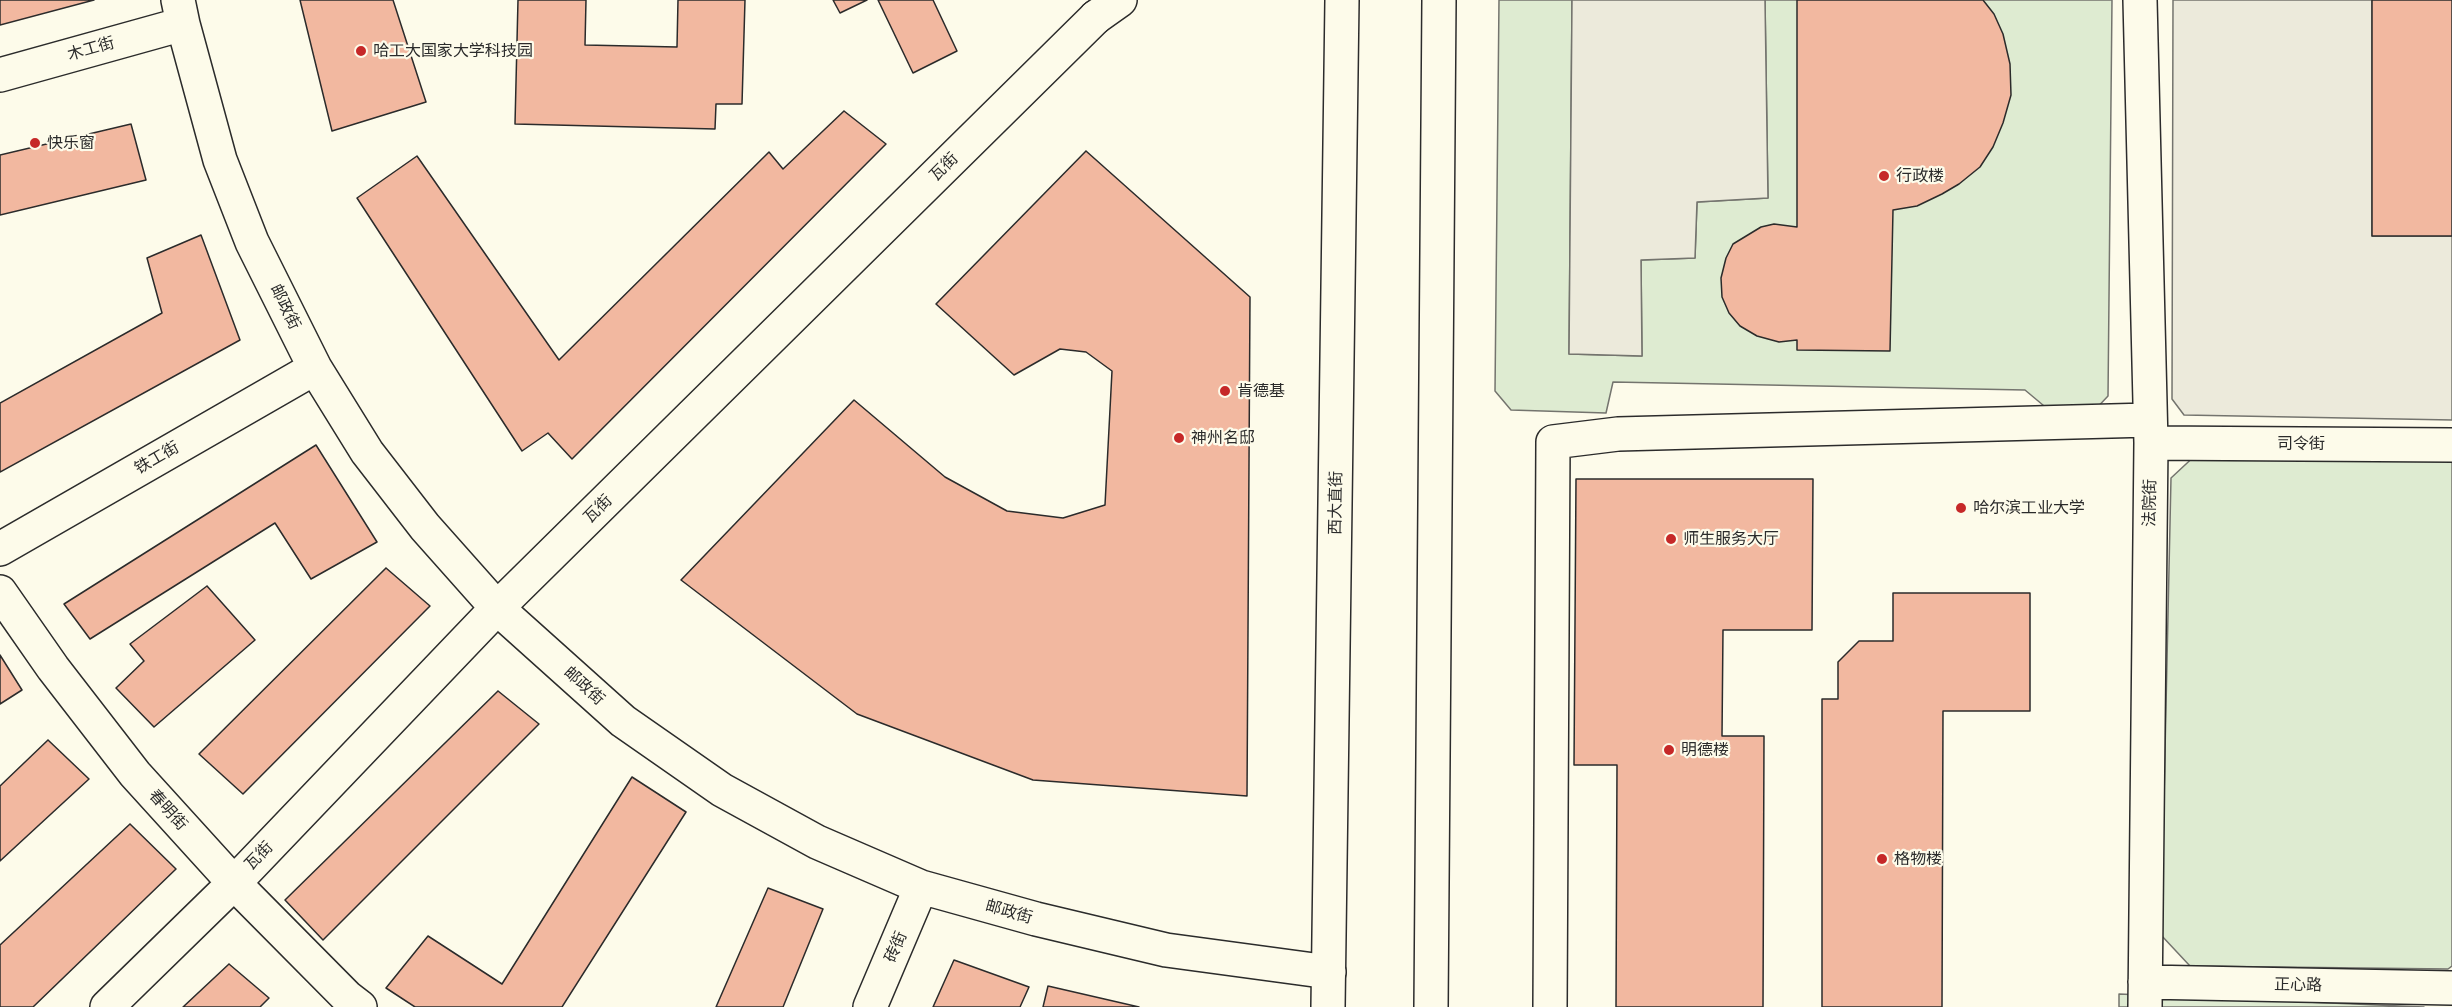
<!DOCTYPE html>
<meta charset="utf-8">
<style>
body{margin:0}
canvas{display:block;background:#fdfbea}
</style>
<canvas width="2452" height="1007"></canvas>
<script>
const context = document.querySelector('canvas').getContext('2d');
context.lineJoin = 'round';
function paint(path, color) { context.fillStyle = color; context.fill(path, 'evenodd'); }
const shape = rows => new Path2D(rows.map(r => 'M' + r).join(''));
function trace(path, color, width, dash) { context.strokeStyle = color; context.lineWidth = width; context.lineCap = dash ? 'butt' : 'round'; context.setLineDash(dash || []); context.stroke(path); }
function drawText(font, color, halo, rows, align = 'center') {
  context.font = font + ' Inter,"Noto Sans SC",sans-serif'; context.lineWidth = 4.5; context.setLineDash([]); context.textBaseline = 'middle'; context.strokeStyle = halo; context.fillStyle = color; for (const [text, x, y, turn = 0] of rows) {
    context.save(); context.translate(x, y); context.rotate((+turn || 0) * Math.PI / 180); context.textAlign = isNaN(turn) ? turn : align; if (halo) context.strokeText(text, 0, 0); context.fillText(text, 0, 0); context.restore();
  }
}
const green = shape([
 [1499,0,1572,0,1569,354,1642,356,1641,260,1695,258,1697,202,1768,198,1765,0,2112,0,2108,396,2092,413,2062,421,2025,390,1613,382,1606,413,1511,410,1495,391,1499,0],
 [2200,451,2452,453,2452,966,2448,969,2190,966,2161,935,2171,478,2200,451],
 [2119,994,2424,1007,2119,1007,2119,994]
]);
paint(green, '#deebd1');
trace(green, '#74746e', 1.5);
const parking = shape([
 [1572,0,1765,0,1768,198,1697,202,1695,258,1641,260,1642,356,1569,354,1572,0],
 [2173,0,2372,0,2372,236,2452,236,2452,420,2184,415,2172,399,2173,0]
]);
paint(parking, '#eceadb');
trace(parking, '#74746e', 1.5);
const building = shape([
 [0,0,94,0,0,25,0,0],
 [300,0,393,0,426,102,332,131,300,0],
 [518,0,586,0,585,45,677,47,678,0,745,0,742,104,716,104,715,129,515,124,518,0],
 [833,0,867,0,840,13,833,0],
 [878,0,933,0,957,51,913,73,878,0],
 [1797,0,1983,0,1994,14,2003,34,2010,64,2011,95,2003,123,1993,147,1980,167,1959,184,1942,194,1917,206,1893,210,1890,351,1797,350,1797,340,1779,342,1757,336,1740,326,1729,313,1722,297,1721,278,1726,258,1733,244,1761,227,1774,224,1797,227,1797,0],
 [2372,0,2452,0,2452,236,2372,236,2372,0],
 [844,111,886,144,572,459,548,433,522,451,357,198,417,156,559,360,769,152,783,169,844,111],
 [131,124,146,180,0,215,0,155,131,124],
 [1086,151,1250,297,1247,796,1033,780,857,714,681,580,854,400,945,477,1007,511,1063,518,1105,505,1112,371,1086,352,1060,349,1014,375,936,304,1086,151],
 [201,235,240,340,0,472,0,403,162,313,147,258,201,235],
 [316,445,377,542,311,579,275,523,90,639,64,604,316,445],
 [1576,479,1813,479,1812,630,1723,630,1722,736,1764,736,1763,1007,1616,1007,1617,765,1574,765,1576,479],
 [386,568,430,606,243,794,199,754,386,568],
 [207,586,255,640,154,727,116,688,144,661,130,644,207,586],
 [1893,593,2030,593,2030,711,1943,711,1942,1007,1822,1007,1822,699,1838,699,1838,662,1859,641,1893,641,1893,593],
 [0,655,22,690,0,704,0,655],
 [498,691,539,724,323,940,285,900,498,691],
 [48,740,89,779,0,861,0,786,48,740],
 [632,777,686,812,562,1007,415,1007,386,988,428,936,502,984,632,777],
 [130,824,176,869,33,1007,0,1007,0,945,130,824],
 [768,888,823,909,783,1007,716,1007,768,888],
 [954,960,1029,987,1020,1007,933,1007,954,960],
 [229,964,269,998,260,1007,183,1007,229,964],
 [1048,986,1139,1007,1043,1007,1048,986]
]);
paint(building, '#f2b8a0');
trace(building, '#2b2b2b', 1.5);
const minor = shape([
 [178,0,183,24,220,160,252,242,315,368,367,452,425,527,497,608,623,721,722,790,817,842,921,887,1036,919,1166,950,1329,972],
 [2140,0,2151,443,2145,1007],
 [0,75,183,24],
 [2151,443,2452,445],
 [0,549,315,368],
 [0,592,53,668,135,774,234,883,347,997,360,1007],
 [2145,982,2452,988],
 [107,1007,234,883,497,608,1096,17],
 [870,1007,921,887],
 [1550,1007,1553,442,1618,434,2149,420]
]);
const major = shape([
 [1096,17,1120,0],
 [1328,1007,1342,0],
 [1431,1007,1439,0]
]);
trace(minor, '#2b2b2b', 36);
trace(major, '#2b2b2b', 36);
trace(minor, '#fdfbea', 33);
trace(major, '#fdfbea', 33);
for (const [x, y, r, color] of [
 [361,51,6,"#c62828"],
 [35,143,6,"#c62828"],
 [1884,176,6,"#c62828"],
 [1225,391,6,"#c62828"],
 [1179,438,6,"#c62828"],
 [1961,508,6,"#c62828"],
 [1671,539,6,"#c62828"],
 [1669,750,6,"#c62828"],
 [1882,859,6,"#c62828"]
]) { const dot = new Path2D(); dot.arc(x, y, r, 0, 2 * Math.PI); context.fillStyle = color; context.fill(dot); trace(dot, '#fdfbea', 2); }
drawText('16px', '#2b2b2b', '#fdfbea', [
 ["木工街",91,49,-16],
 ["瓦街",944,167,-45],
 ["邮政街",285,307,64],
 ["司令街",2301,444],
 ["铁工街",157,458,-30],
 ["西大直街",1336,503,-89],
 ["法院街",2150,503,-89],
 ["瓦街",598,509,-45],
 ["邮政街",584,686,42],
 ["春明街",168,810,48],
 ["瓦街",259,856,-46],
 ["邮政街",1009,912,16],
 ["砖街",896,947,-67],
 ["正心路",2298,985,1]
]);
drawText('16px', '#2b2b2b', '#fdfbea', [
 ["哈工大国家大学科技园",373,51],
 ["快乐窗",47,143],
 ["行政楼",1896,176],
 ["肯德基",1237,391],
 ["神州名邸",1191,438],
 ["哈尔滨工业大学",1973,508],
 ["师生服务大厅",1683,539],
 ["明德楼",1681,750],
 ["格物楼",1894,859]
], 'left');
</script>
